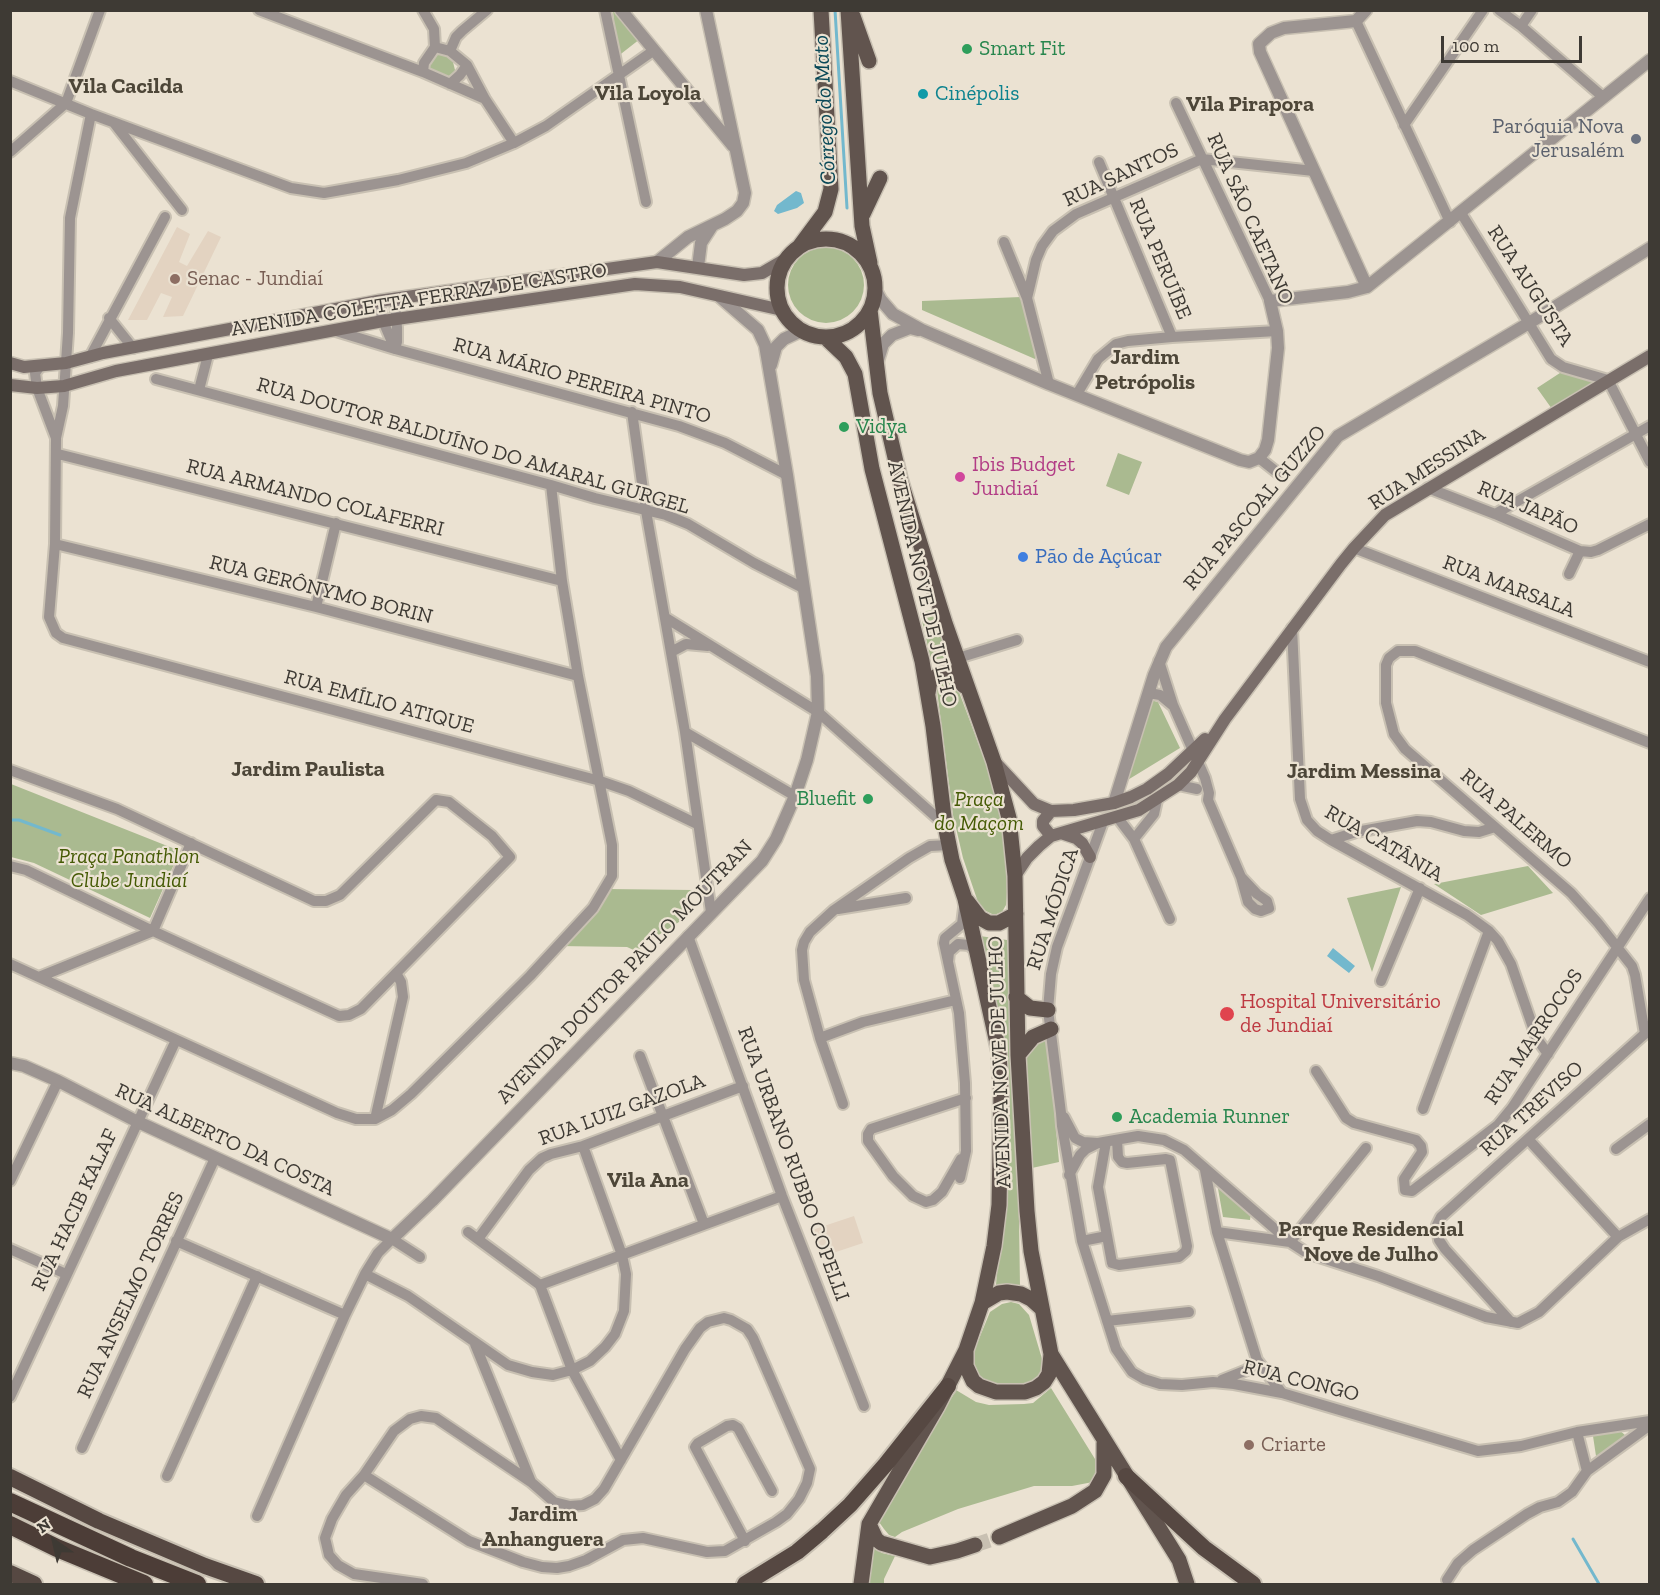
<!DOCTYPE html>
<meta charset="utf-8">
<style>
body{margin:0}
#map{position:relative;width:1660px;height:1595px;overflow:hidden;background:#ebe2d2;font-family:"Zilla Slab",serif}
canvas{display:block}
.frame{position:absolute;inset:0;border:12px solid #3e3a34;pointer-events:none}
.north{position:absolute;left:24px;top:1511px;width:60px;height:60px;-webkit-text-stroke:4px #ebe2d2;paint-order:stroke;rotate:326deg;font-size:16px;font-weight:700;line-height:24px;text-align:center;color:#3e3a34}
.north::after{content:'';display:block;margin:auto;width:21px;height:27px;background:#3e3a34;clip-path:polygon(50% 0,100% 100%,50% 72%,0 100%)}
.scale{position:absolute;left:1441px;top:36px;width:141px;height:27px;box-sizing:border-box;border:3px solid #3e3a34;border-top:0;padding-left:8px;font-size:18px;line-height:21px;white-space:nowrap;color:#3e3a34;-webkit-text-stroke:4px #ebe2d2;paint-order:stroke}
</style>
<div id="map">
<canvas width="1660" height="1595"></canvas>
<div class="frame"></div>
<div class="north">N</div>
<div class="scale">100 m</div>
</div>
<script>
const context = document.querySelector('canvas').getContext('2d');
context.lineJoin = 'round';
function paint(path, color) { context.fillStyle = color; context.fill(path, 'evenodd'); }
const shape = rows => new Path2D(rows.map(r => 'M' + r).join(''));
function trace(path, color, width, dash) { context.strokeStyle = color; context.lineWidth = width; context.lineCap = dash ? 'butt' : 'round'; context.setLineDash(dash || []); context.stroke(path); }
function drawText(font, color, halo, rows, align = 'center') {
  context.font = font + ' "Zilla Slab",serif'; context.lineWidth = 4.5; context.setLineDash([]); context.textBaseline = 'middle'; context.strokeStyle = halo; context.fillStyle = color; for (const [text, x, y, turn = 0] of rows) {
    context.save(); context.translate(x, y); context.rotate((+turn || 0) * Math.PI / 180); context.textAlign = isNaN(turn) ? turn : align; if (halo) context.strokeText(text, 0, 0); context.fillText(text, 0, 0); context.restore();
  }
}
paint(shape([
 [177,227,190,234,179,262,187,266,208,231,221,237,183,316,163,317,172,297,161,293,147,320,128,320],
 [854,1216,863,1243,821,1257,812,1230]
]), '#e3d3c1');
paint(shape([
 [613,11,615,11,640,39,617,57],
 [439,52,452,58,455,70,453,78,448,78,428,69,428,64],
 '788 285a38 38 0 1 1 76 0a38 38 0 1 1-76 0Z',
 [1021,297,1038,351,1035,359,922,310,922,301],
 [1563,371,1591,379,1594,383,1552,409,1537,388],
 [1118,453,1142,462,1129,495,1106,486],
 [933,610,951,657,931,660,920,612],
 [953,676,988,769,999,781,1009,868,1006,905,1002,912,994,915,980,908,963,858,953,815,936,683],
 [1151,700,1158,702,1180,748,1126,781],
 [11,784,180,851,150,918,34,863,11,857],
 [1528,866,1553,893,1481,915,1434,884],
 [1401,887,1372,972,1347,898],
 [606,889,693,890,679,922,646,943,638,952,627,947,558,946],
 [980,936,1007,940,1017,1087,1020,1287,996,1285,1007,1138,1006,1082,1001,1021],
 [1042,1039,1048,1041,1059,1162,1032,1168,1024,1057,1033,1044],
 [1217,1183,1251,1213,1250,1220,1223,1217],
 [1011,1302,1019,1304,1029,1315,1045,1369,1034,1382,1008,1389,981,1384,969,1363,990,1312,1002,1304],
 [1051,1388,1095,1459,1096,1470,1093,1482,1072,1486,1034,1486,958,1509,902,1532,895,1537,889,1535,884,1529,879,1522,956,1390,976,1402,989,1405,1024,1404,1033,1403],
 [1619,1430,1625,1435,1625,1439,1604,1454,1596,1456,1593,1436,1598,1432],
 [870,1545,882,1553,895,1556,884,1579,884,1584,866,1584]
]), '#aaba90');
paint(shape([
 [796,191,801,193,804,203,797,208,778,214,774,211,777,205],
 [1333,948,1355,966,1349,973,1327,956]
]), '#73b8cd');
trace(shape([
 [835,10,847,208],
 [10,820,19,820,60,835],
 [1573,1539,1599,1584]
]), '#73b8cd', 3);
trace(shape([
 [975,1545,999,1537]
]), '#c8c0b2', 15, [15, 8]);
const minor = shape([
 [259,10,423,72,485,99],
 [423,10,434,29,435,47],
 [605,10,646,202],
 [1499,10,1521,26,1603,97],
 [1356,21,1450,222],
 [1521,26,1532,10],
 [435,47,450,51,467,65,485,99,514,143],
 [450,51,456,37,462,31,487,10],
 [423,72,424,63,435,47],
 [10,81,91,114,291,188,324,193,398,180,466,163,514,143,546,126,653,51],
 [450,84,460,75,467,65],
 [1176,103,1270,301],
 [91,114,70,218,68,333,63,406,56,438,55,544,49,617,56,633,63,638,600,781,629,791,697,824],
 [114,123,182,210],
 [1404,125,1483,10],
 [10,152,66,103,100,10],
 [1099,162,1172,337],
 [1461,213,1551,359,1563,367,1608,380,1650,462],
 [1004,242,1027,298,1049,384],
 [1027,298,1036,260,1042,246,1053,231,1076,214,1202,159,1314,171],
 [395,299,397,328,397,342,395,349],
 [378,301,383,321,395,349],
 [109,318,133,348],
 [336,331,395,349,679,426,725,443,787,475],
 [90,357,165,217],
 [41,365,35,373,37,388,56,438],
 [156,379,551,485,595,498,666,515,688,524,754,563,803,588],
 [199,390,208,355],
 [1077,394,1098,359,1116,344,1128,341,1172,337,1277,331],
 [632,412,646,511,685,732,711,912],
 [58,454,562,581],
 [1259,458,1278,473],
 [1428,488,1495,514,1580,551],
 [1495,514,1650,426],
 [55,544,316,607,578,676],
 [1354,548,1650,662],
 [1569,574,1580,551,1591,552,1598,550,1650,524],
 [316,607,336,523],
 [666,618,818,712,945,825],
 [1292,628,1300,799,1307,820,1317,831,1331,840,1467,915,1489,931,1498,941,1511,964,1537,1039,1548,1054],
 [671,652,686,644,708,646],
 [958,658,1017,640],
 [1159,661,1173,705,1205,778,1209,793,1208,800,1241,877,1248,902,1255,909,1261,911,1269,908,1267,901,1257,894,1241,877],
 [1149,693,1160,695,1172,705],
 [685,732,795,796],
 [10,770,117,809,314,901,326,901,340,895,436,800,449,802,492,836,510,857,361,1009,349,1015,339,1016,153,931,26,870,10,866],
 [1178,785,1197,789],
 [1118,818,1134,839,1170,919],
 [1103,822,1057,947,1051,974,1048,1010,1061,1113,1062,1126,1082,1241,1116,1349,1132,1372,1144,1379,1160,1384,1182,1385,1213,1382,1234,1384,1282,1393,1478,1451,1521,1446,1577,1432,1650,1421],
 [1134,839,1154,814,1157,800],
 [1331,840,1356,832,1417,821,1431,822,1464,831,1479,832,1495,827],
 [838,909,906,898],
 [688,936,782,1196,864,1406],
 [948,962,949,952,958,944,969,945,977,952],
 [10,964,337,1113,356,1119,375,1119,392,1110,411,1094,530,976,593,908,612,876,612,845,578,676,562,581,551,485],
 [39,977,153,931,191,843],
 [1381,981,1420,888],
 [1645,1034,1635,975,1632,966,1598,923,1571,893,1405,749,1394,734,1386,703,1386,665,1389,658,1398,651,1415,651,1650,743],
 [820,1038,863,1022,956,1000],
 [640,1056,704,1224],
 [1316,1071,1346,1118,1354,1123,1416,1140,1421,1146,1422,1152,1404,1179,1405,1190,1412,1191,1498,1125,1512,1108,1650,898],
 [843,1104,820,1038,804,980,802,950,804,942,810,932,834,910,909,858,930,846,949,845],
 [1423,1109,1489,931],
 [1064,1117,1075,1138,1083,1142,1098,1143],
 [375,1119,403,997,401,982,396,973],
 [1528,1139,1618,1237],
 [1106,1142,1098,1187,1112,1263,1119,1265,1179,1257,1186,1251,1187,1246,1170,1160,1166,1159,1127,1163,1122,1162,1118,1157,1117,1140],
 [1616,1149,1650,1124],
 [961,1159,942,1192,933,1200,926,1202,913,1196,893,1176,868,1141,868,1134,871,1129,966,1098],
 [1205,1170,1217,1232,1257,1360,1282,1393],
 [1069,1175,1080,1155,1086,1149,1098,1143,1138,1136,1164,1140,1184,1150,1290,1242,1307,1253,1378,1276,1486,1317,1518,1323,1539,1312,1618,1237,1650,1219],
 [960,1178,966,1151,965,1083,959,1013,944,943,945,938,962,924,964,908],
 [10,1181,58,1081],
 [468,1232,540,1285],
 [1217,1232,1290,1242],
 [478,1239,529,1170,542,1158,551,1154,583,1146,743,1086],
 [176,1241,345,1315],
 [1082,1241,1107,1236],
 [1290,1242,1366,1148],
 [10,1249,66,1274],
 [365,1274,408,1296,508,1365,532,1372,553,1375,572,1370,590,1361,605,1347,615,1334,624,1311,626,1274,622,1255,583,1146],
 [540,1285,782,1196],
 [540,1285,572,1370,621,1460],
 [1107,1321,1189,1312],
 [1511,1322,1445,1249,1439,1240,1437,1225,1441,1217,1649,1030],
 [475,1344,531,1482],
 [1222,1380,1247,1370,1257,1360],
 [10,1397,176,1040],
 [1577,1432,1587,1471],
 [82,1448,215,1158],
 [364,1475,469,1541,523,1562,542,1567,557,1568,569,1566,586,1560,623,1540,643,1538,707,1552,725,1551,776,1522,787,1514,799,1499,807,1483,810,1469,753,1338,747,1329,731,1320,724,1318,708,1322,700,1328,685,1349,604,1489,595,1499,583,1505,570,1506,554,1502,531,1482,436,1418,421,1416,410,1419,394,1431,364,1475,346,1495,332,1519,325,1538,329,1555,338,1565,354,1574,423,1584],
 [167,1476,257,1276],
 [257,1516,345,1315,365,1274,378,1253,392,1239,420,1257],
 [745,1541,695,1447,698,1443,727,1426,733,1425,738,1428,772,1491],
 [1447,1580,1458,1563,1473,1550,1527,1514,1540,1507,1558,1502,1572,1492,1587,1471,1650,1425]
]);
const tertiary = shape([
 [621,10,733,146],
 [1366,10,1356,21,1284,28,1271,33,1259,44,1260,52,1367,287],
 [657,262,688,237,725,219,737,211,743,203,745,193,706,10],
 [698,267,701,243,712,226],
 [874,287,881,300,893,314,922,330,1049,384,1240,460,1249,462,1259,458,1265,450,1268,440,1278,348,1277,331,1270,301,1348,292,1367,287,1650,60],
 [878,360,883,344,892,335,910,328,918,330],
 [771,365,776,347,784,339,801,331],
 [1114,803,1154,675,1166,647,1338,436,1529,323,1650,248],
 [10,1063,24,1066,58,1081,138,1122,392,1239,432,1201,762,861,776,839,795,796,807,760,818,712,817,676,787,475,765,345,758,330,720,297]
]);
const secondary = shape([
 [10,363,24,367,66,363,103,353,378,301,657,262,744,275,762,273,786,259],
 [10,385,37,388,64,386,116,371,383,321,635,284,680,287,782,310],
 [995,762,1034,804,1051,811,1074,810,1114,803,1131,797,1147,789,1168,774,1205,739],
 [1061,833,1076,838,1082,843,1090,857],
 [1051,836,1043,826,1043,821,1051,811],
 [1015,876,1027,858,1039,846,1051,836,1139,810,1178,785,1191,772,1225,719,1341,564,1354,548,1385,515,1650,356]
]);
const primary = shape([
 [848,10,862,226,870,263],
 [853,16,869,61],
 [863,214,880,178],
 '777 288a49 49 0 1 1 98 0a49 49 0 1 1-98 0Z',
 [799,247,825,212,831,189,821,10],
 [870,310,880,393,900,479,945,623,994,762,1009,818,1015,876,1018,1055,1027,1211,1031,1251,1051,1354,1179,1560,1187,1584],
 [825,337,846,357,855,374,872,469,922,661,933,726,945,825,952,860,965,899,999,1052,1001,1093,999,1205,994,1246,982,1303,966,1350,937,1407,869,1524,861,1584],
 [928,693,930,681,938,675,945,673,952,673,964,686],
 [967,901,980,918,989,923,999,923,1016,914],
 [1016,997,1030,1008,1048,1010],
 [1018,1055,1033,1037,1051,1029],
 [982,1303,999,1293,1007,1292,1021,1294,1031,1299,1041,1308],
 [966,1350,966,1366,973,1381,979,1386,996,1392,1025,1392,1036,1388,1044,1382,1049,1374,1051,1354],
 [869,1524,876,1539,881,1543,930,1557,957,1551,975,1545],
 [999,1537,1072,1506,1095,1491,1104,1475,1104,1443]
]);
const trunk = shape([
 [1126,1476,1204,1548,1253,1584],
 [10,1477,99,1521,205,1566,256,1584],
 [10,1573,34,1584],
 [745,1584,797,1552,822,1531,850,1505,886,1464,948,1386]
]);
const motorway = shape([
 [10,1502,131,1558,197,1584],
 [10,1525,57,1548,144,1584]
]);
trace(minor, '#c8c0b2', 14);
trace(tertiary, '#c8c0b2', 15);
trace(secondary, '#c8c0b2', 15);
trace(primary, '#c8c0b2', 18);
trace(trunk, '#c8c0b2', 20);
trace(motorway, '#c8c0b2', 21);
trace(minor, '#9c9491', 10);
trace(tertiary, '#9c9491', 12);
trace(secondary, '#7a6e6a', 12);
trace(primary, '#61544e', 15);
trace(trunk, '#564842', 16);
trace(motorway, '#4c3d37', 18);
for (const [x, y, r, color] of [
 [967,49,6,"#2e9e5b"],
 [923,94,6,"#0f9aa8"],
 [1636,139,6,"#6b7280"],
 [175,279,6,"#8d6e63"],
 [844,427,6,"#2e9e5b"],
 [960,477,6,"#d1479c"],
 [1023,557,6,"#3f7fe0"],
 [868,799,6,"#2e9e5b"],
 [1227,1014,8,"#e0444e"],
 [1117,1117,6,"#2e9e5b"],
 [1249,1445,6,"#8d6e63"]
]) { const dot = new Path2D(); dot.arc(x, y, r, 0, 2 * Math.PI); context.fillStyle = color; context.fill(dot); trace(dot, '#ebe2d2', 2); }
drawText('21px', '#27864d', '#ebe2d2', [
 ["Smart Fit",979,49],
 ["Vidya",856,427],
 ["Bluefit",856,799,"right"],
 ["Academia Runner",1129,1117]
], 'left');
drawText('21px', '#0d838f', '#ebe2d2', [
 ["Cinépolis",935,94]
], 'left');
drawText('21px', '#5b616d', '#ebe2d2', [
 ["Paróquia Nova",1624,127],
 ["Jerusalém",1624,151]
], 'right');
drawText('21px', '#3e3a34', '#ebe2d2', [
 ["RUA SANTOS",1121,175,-25],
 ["RUA SÃO CAETANO",1250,219,66],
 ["RUA PERUÍBE",1160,259,67],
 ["RUA AUGUSTA",1530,286,57],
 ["AVENIDA COLETTA FERRAZ DE CASTRO",419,300,-9],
 ["RUA MÁRIO PEREIRA PINTO",582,381,16],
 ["RUA DOUTOR BALDUÍNO DO AMARAL GURGEL",473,446,16],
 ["RUA MESSINA",1427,469,-33],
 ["RUA ARMANDO COLAFERRI",315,498,14],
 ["RUA PASCOAL GUZZO",1255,508,-50],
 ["RUA JAPÃO",1528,508,23],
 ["AVENIDA NOVE DE JULHO",922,584,77],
 ["RUA MARSALA",1509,587,21],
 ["RUA GERÔNYMO BORIN",321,590,14],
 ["RUA EMÍLIO ATIQUE",379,702,15],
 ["RUA PALERMO",1516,819,41],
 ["RUA CATÂNIA",1384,844,30],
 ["RUA MÓDICA",1053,909,-72],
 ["AVENIDA DOUTOR PAULO MOUTRAN",625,972,-46],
 ["RUA MARROCOS",1534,1037,-56],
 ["AVENIDA NOVE DE JULHO",1000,1062,-92],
 ["RUA TREVISO",1532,1109,-42],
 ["RUA LUIZ GAZOLA",622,1110,-20],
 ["RUA ALBERTO DA COSTA",225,1140,25],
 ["RUA URBANO RUBBO COPELLI",793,1164,70],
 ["RUA HACIB KALAF",75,1210,-65],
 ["RUA ANSELMO TORRES",131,1295,-65],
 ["RUA CONGO",1301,1381,14]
]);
drawText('21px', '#785e54', '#ebe2d2', [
 ["Senac - Jundiaí",187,279],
 ["Criarte",1261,1445]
], 'left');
drawText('21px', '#b23c85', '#ebe2d2', [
 ["Ibis Budget",972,465],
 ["Jundiaí",972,489]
], 'left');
drawText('21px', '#366cbe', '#ebe2d2', [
 ["Pão de Açúcar",1035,557]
], 'left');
drawText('italic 21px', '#445a04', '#ebe2d2', [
 ["Praça",979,800],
 ["do Maçom",979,824],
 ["Praça Panathlon",129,857],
 ["Clube Jundiaí",129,881]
]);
drawText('21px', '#be3a42', '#ebe2d2', [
 ["Hospital Universitário",1240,1002],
 ["de Jundiaí",1240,1026]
], 'left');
drawText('bold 22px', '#4d4638', '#ebe2d2', [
 ["Vila Cacilda",126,87],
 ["Vila Loyola",648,94],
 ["Vila Pirapora",1250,105],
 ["Jardim",1145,358],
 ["Petrópolis",1145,383],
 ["Jardim Paulista",308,770],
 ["Jardim Messina",1364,772],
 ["Vila Ana",648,1181],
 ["Parque Residencial",1371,1230],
 ["Nove de Julho",1371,1255],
 ["Jardim",543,1515],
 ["Anhanguera",543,1540]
]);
drawText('italic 22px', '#094857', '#ebe2d2', [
 ["Córrego do Mato",825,110,-93]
]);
</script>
